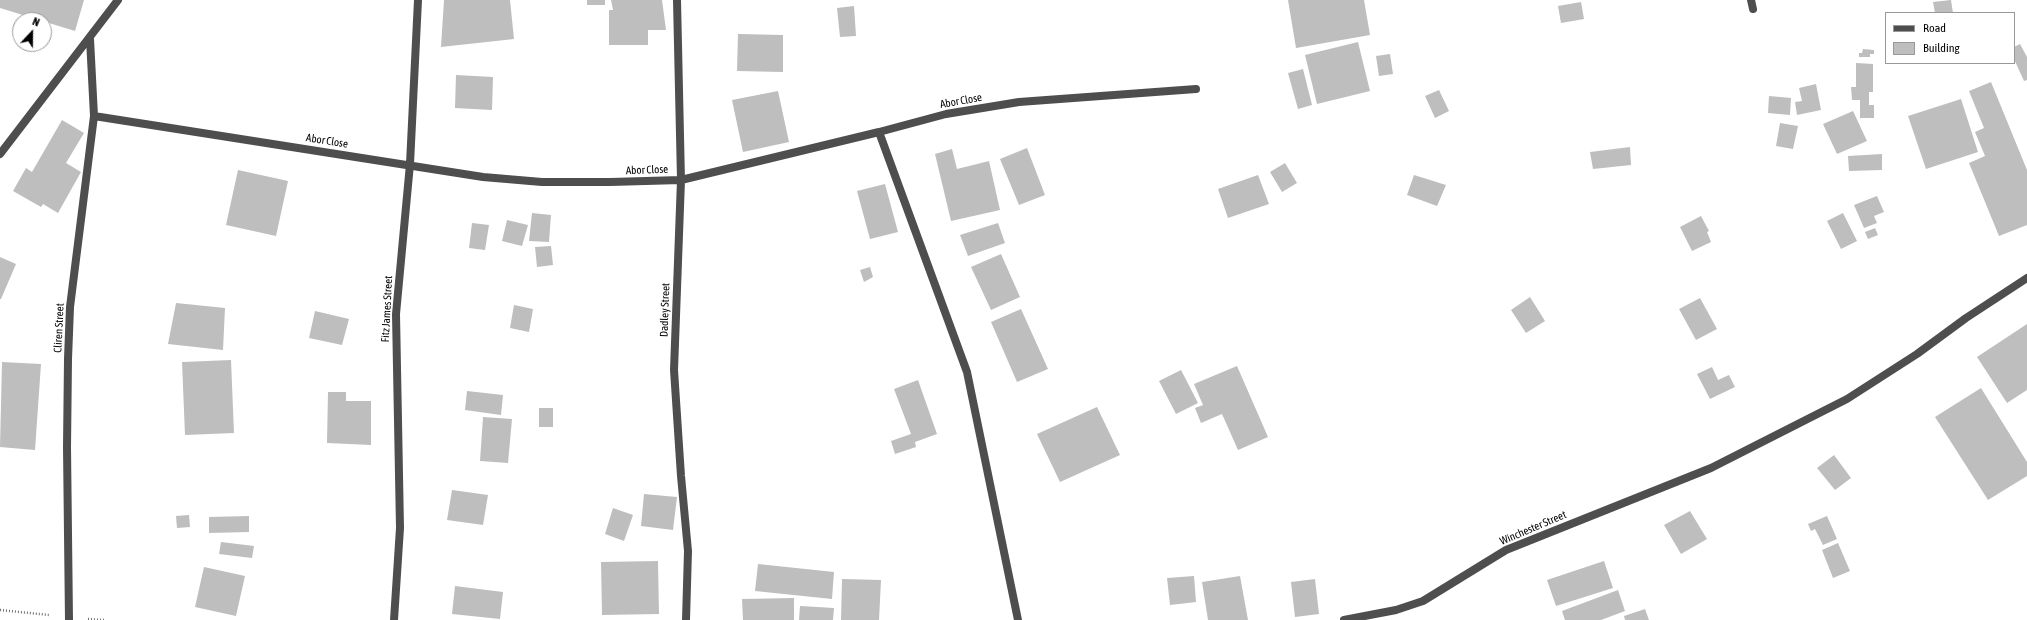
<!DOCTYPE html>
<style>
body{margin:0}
#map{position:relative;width:2027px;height:620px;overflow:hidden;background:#fff;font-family:"Asap Condensed",sans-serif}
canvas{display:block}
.legend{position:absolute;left:1885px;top:12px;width:130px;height:52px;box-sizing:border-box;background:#fff;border:1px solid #999;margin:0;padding:5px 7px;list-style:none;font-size:12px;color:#000}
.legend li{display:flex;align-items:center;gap:8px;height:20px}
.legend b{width:20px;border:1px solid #999}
.north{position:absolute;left:12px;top:12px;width:40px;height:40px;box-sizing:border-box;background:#fff;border:1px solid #999;border-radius:50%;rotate:22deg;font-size:11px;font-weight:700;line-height:16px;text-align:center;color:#000}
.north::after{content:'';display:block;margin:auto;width:14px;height:18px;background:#000;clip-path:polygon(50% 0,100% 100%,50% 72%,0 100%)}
</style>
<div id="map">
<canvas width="2027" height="620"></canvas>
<ul class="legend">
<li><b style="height:5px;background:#4e4e4e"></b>Road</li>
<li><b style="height:11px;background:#bebebe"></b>Building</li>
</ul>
<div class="north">N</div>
</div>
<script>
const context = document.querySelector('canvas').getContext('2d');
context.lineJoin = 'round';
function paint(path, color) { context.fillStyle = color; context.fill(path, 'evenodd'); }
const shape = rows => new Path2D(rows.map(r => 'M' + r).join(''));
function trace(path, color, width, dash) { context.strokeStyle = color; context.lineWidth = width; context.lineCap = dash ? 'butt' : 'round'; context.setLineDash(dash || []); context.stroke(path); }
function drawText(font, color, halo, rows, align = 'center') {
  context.font = font + ' "Asap Condensed",sans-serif'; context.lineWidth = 3; context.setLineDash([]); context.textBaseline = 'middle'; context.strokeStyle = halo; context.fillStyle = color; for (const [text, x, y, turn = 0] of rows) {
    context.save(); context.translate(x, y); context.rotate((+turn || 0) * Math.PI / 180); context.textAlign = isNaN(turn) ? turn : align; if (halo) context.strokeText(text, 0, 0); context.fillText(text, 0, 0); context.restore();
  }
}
paint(shape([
 [0,0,84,0,75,31,0,8],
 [444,0,510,0,514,39,441,47],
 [587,0,605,0,605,5,587,5],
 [611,0,662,0,666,30,648,30,648,45,609,45,609,10,613,10],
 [1288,0,1364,0,1370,35,1296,48],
 [1951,0,1953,13,1935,13,1933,2],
 [1581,2,1584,19,1561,23,1558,6],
 [854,6,856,36,840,37,837,8],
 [738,34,783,35,783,72,737,71],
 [1358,42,1370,91,1317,104,1305,55],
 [2020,44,2027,57,2027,80,2024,81,2014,59,2014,47],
 [1863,49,1874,50,1874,54,1870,54,1870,57,1859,57,1859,53,1862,53],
 [1390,54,1393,74,1379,76,1376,56],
 [1856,63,1873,64,1873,92,1869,92,1869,105,1874,105,1874,118,1860,118,1860,100,1852,100,1851,87,1856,87],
 [1303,69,1312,105,1298,109,1288,73],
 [456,75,493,77,492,110,455,108],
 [1991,82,2027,170,2027,225,1999,236,1969,163,1985,156,1975,132,1984,128,1969,91],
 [1816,84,1821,110,1797,115,1795,102,1802,101,1799,88],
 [1439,90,1449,111,1435,118,1425,96],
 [778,91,789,142,743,152,732,100],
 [1769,96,1791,98,1790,115,1768,113],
 [1961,99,1978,152,1926,169,1908,116],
 [1853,111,1867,141,1837,154,1823,124],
 [62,120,84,133,66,163,81,172,58,213,43,204,41,207,13,191,26,168,32,172],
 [1780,123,1798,126,1793,149,1776,146],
 [1630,147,1631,165,1593,169,1590,152],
 [1027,148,1045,195,1019,205,1000,159],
 [952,149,957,169,989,161,1000,210,951,221,935,154],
 [1882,154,1882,170,1849,171,1848,156],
 [1285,163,1297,183,1282,192,1270,172],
 [238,170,288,181,276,236,226,225],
 [1258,175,1269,204,1228,218,1218,189],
 [1414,175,1446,185,1437,206,1407,195],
 [885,184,898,232,870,239,857,191],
 [1877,196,1884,212,1874,216,1877,223,1864,228,1854,205],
 [532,213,551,215,549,242,529,241],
 [1843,213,1857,241,1841,249,1827,221],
 [1701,216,1709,231,1707,232,1711,242,1692,251,1680,227],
 [507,220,528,225,522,246,502,241],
 [472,223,489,225,485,250,469,248],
 [998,223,1005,243,968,256,960,235],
 [1875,228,1878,235,1868,239,1865,232],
 [551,246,553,265,537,267,535,247],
 [1001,254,1020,297,991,310,971,267],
 [0,257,16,264,1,299,0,299],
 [870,267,873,277,864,282,860,270],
 [1530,297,1545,321,1526,333,1511,310],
 [1700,298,1717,329,1696,340,1679,309],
 [176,303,225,308,223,350,168,344],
 [514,305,533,309,529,332,510,328],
 [1021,309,1048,369,1017,382,991,322],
 [315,311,349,319,342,345,309,338],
 [2027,324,2027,390,2007,403,1977,357],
 [231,360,234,433,185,435,182,362],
 [2,362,41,364,35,450,0,447],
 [1237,366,1268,437,1238,450,1222,414,1201,423,1195,408,1203,405,1194,384],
 [1712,367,1718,380,1729,375,1735,387,1710,399,1697,374],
 [1181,370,1198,403,1176,414,1159,381],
 [918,380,937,434,915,442,916,447,895,454,891,441,911,434,894,389],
 [1981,388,2027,462,2027,476,1988,500,1935,417],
 [467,391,503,395,501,415,465,410],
 [328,392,346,392,346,401,371,401,371,445,327,443],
 [1097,407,1120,455,1060,482,1037,434],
 [539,408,553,408,553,427,539,427],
 [483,417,512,419,508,463,480,461],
 [1834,455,1851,478,1835,490,1817,468],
 [452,490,488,495,483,525,447,520],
 [644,494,677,497,673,530,641,526],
 [613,508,633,515,624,541,605,534],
 [1690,511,1707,539,1681,554,1664,525],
 [189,515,190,527,177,528,176,516],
 [249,516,249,532,209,533,209,517],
 [1827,516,1837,539,1823,545,1815,529,1811,531,1808,524],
 [221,542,254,546,252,558,219,554],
 [1838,543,1850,571,1833,578,1822,550],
 [658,561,659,614,602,615,601,562],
 [1604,561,1613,588,1556,606,1547,580],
 [758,564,834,572,832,599,755,591],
 [204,567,245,576,236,616,195,607],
 [1194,576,1196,602,1170,605,1167,578],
 [1240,576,1248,620,1208,620,1202,582],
 [842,579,881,580,879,620,841,620],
 [1315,579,1319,614,1295,617,1291,582],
 [455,586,503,592,500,619,452,614],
 [1618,590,1625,611,1601,620,1565,620,1562,611],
 [794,598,794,620,743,620,742,599],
 [800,606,834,608,833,620,799,620],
 [1645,609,1649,620,1625,620,1624,616]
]), '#bebebe');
trace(shape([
 [0,610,49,615],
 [88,619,104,620]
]), '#707070', 2.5, [1, 2]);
trace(shape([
 [677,0,681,180,674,370,681,476,688,551,686,620],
 [1751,0,1753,9],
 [94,116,483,177,542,182,610,182,681,180,879,132,946,114,1019,102,1196,89],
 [879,132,967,372,1018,620],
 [0,154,118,0],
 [69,620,67,447,68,359,70,307,94,116,90,39],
 [394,620,400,528,396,314,410,164,418,0],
 [1344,620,1396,610,1423,601,1506,550,1711,468,1847,399,1917,354,1966,318,2027,278]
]), '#4e4e4e', 8);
drawText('11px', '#000', '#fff', [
 ["Abor Close",961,101,-10],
 ["Abor Close",327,141,9],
 ["Abor Close",647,170,-2],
 ["Fitz James Street",387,309,-87],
 ["Dadley Street",665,310,-88],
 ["Cliren Street",59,328,-87],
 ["Winchester Street",1533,528,-23]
]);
</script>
